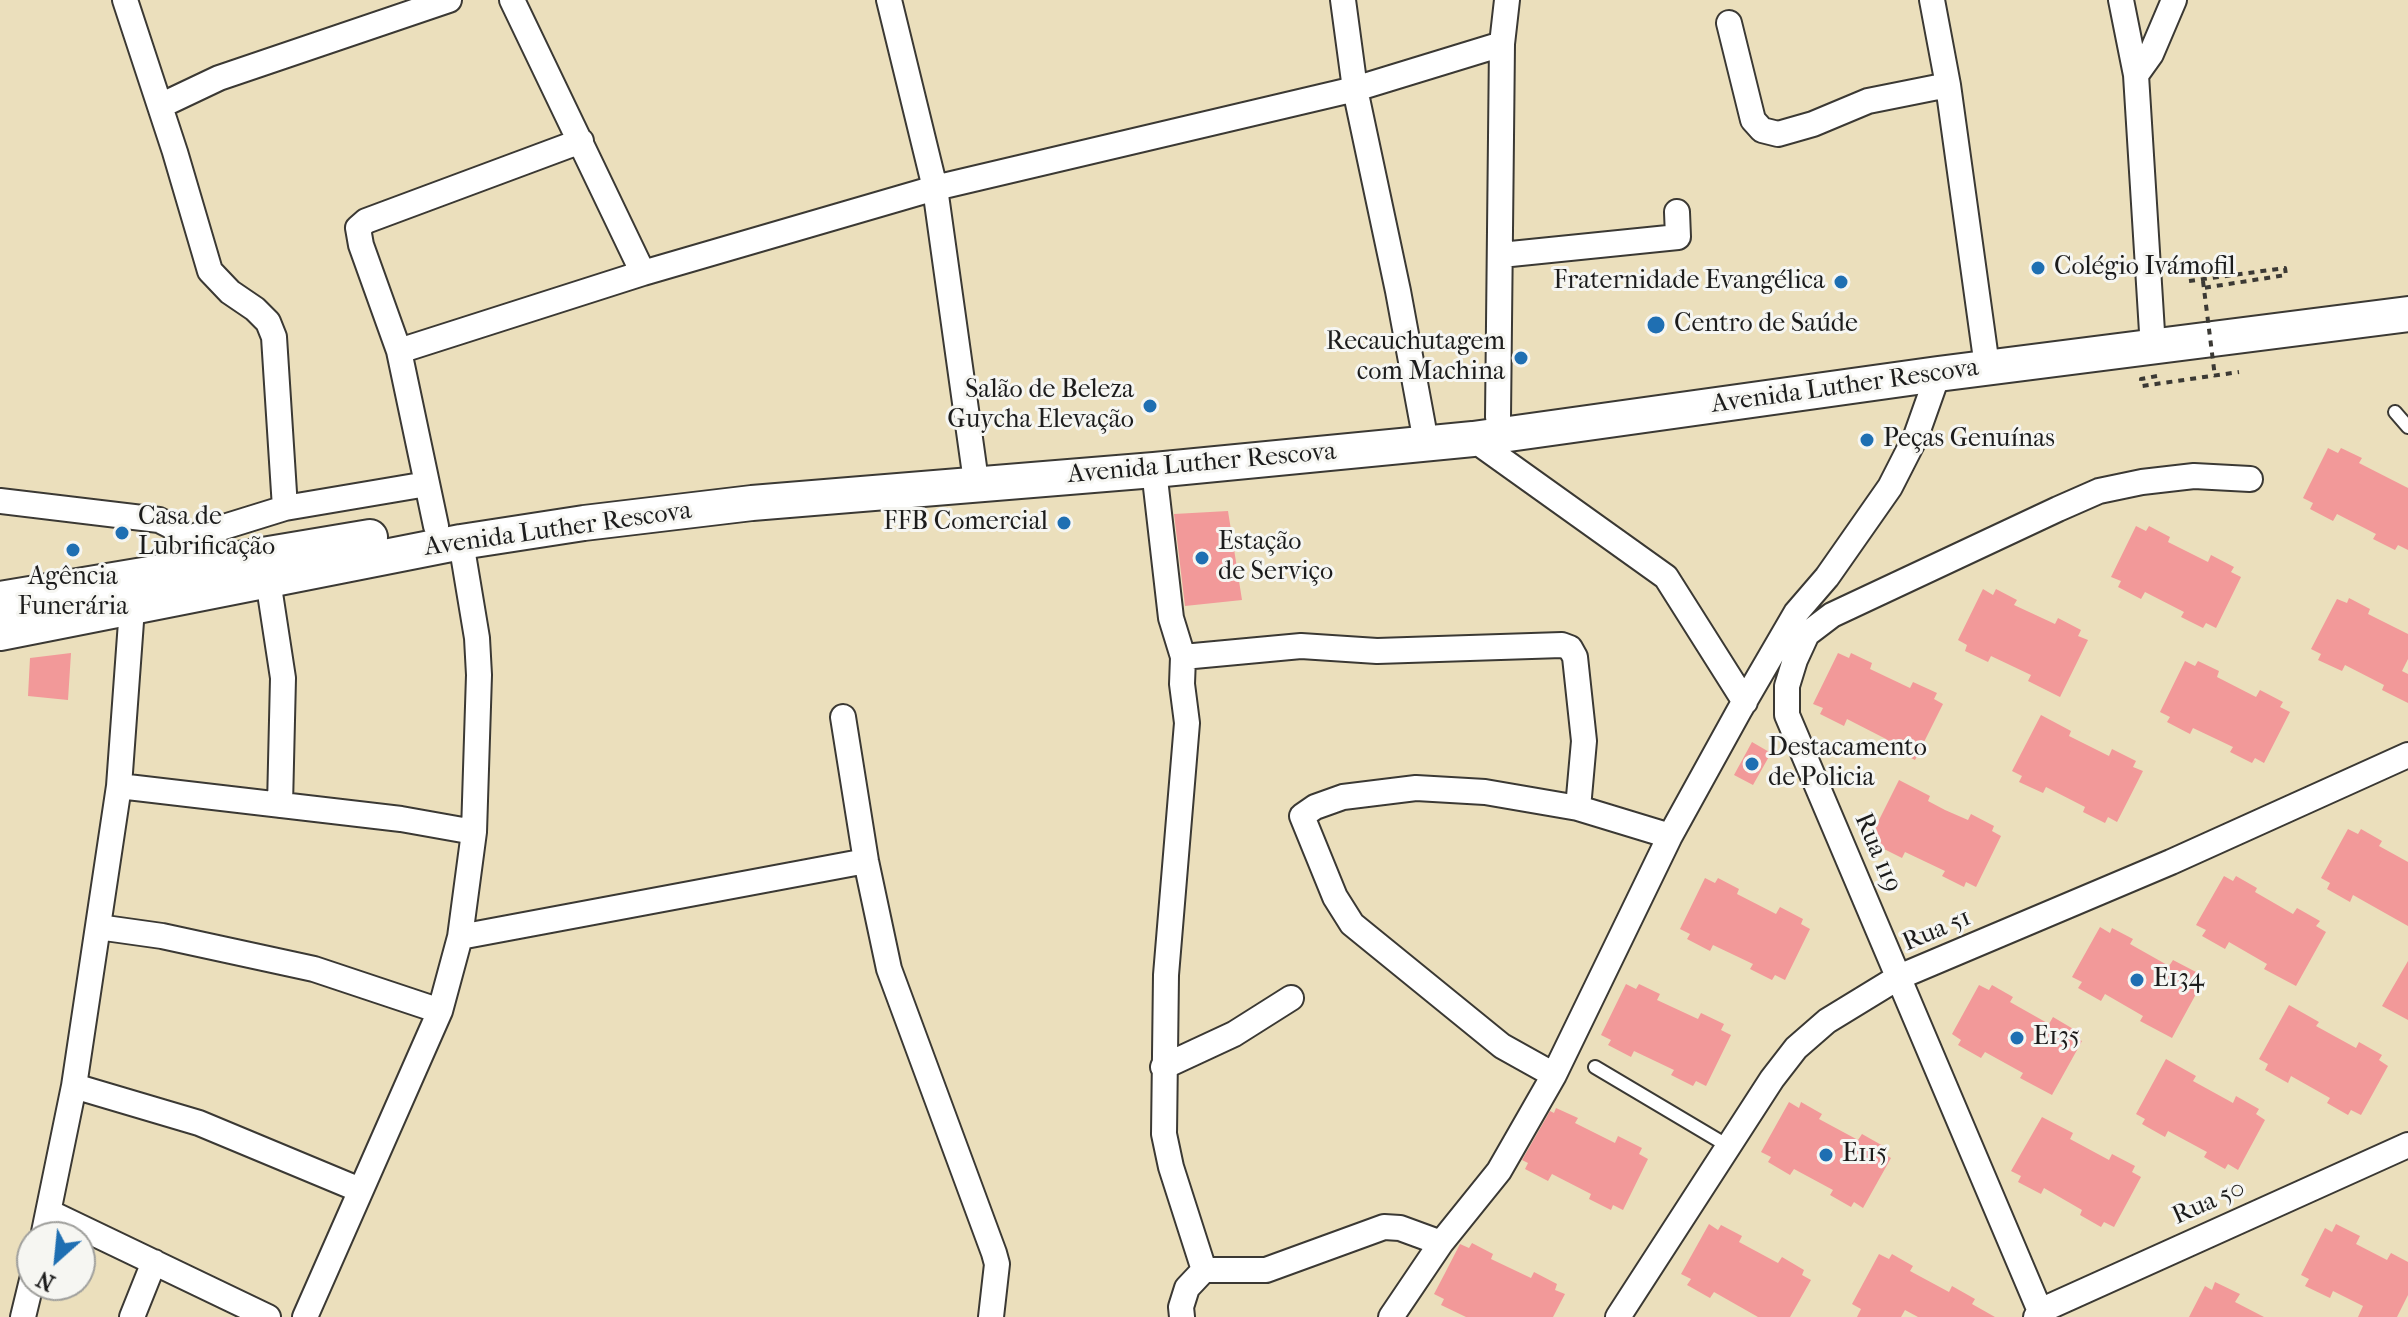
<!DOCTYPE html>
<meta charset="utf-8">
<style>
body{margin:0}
#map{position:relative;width:2408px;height:1317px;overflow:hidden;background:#ebdfbc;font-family:"IM FELL French Canon",serif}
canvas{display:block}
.north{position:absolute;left:16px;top:1221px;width:80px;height:80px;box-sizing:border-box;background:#f6f6f2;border:2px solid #9f9f9c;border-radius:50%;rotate:207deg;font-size:22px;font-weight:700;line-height:32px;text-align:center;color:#1c1c1c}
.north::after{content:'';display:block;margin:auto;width:28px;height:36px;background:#1f6fb2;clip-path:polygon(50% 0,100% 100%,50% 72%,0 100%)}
</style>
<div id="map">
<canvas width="2408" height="1317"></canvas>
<div class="north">N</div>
</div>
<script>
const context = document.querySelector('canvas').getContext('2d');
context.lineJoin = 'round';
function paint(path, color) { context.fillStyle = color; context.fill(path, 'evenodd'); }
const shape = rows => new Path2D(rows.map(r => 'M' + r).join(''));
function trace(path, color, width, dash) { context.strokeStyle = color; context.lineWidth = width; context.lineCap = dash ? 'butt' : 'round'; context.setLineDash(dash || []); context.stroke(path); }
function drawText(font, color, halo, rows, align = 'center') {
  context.font = font + ' "IM FELL French Canon",serif'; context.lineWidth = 6; context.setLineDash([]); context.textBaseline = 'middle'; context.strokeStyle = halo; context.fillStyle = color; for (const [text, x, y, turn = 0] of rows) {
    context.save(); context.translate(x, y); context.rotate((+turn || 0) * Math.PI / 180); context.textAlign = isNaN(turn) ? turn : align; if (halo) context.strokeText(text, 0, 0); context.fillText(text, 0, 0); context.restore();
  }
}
paint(shape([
 [2328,448,2338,453,2341,448,2362,458,2359,463,2408,488,2408,550,2398,545,2395,550,2373,539,2376,534,2337,514,2333,521,2310,509,2313,503,2303,498],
 [1228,511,1242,600,1185,606,1174,514],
 [2136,526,2146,531,2149,526,2170,537,2168,542,2208,562,2211,555,2234,567,2231,572,2241,577,2216,628,2206,623,2203,628,2181,617,2184,612,2145,592,2141,599,2118,587,2121,581,2111,577],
 [1983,589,1993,595,1996,589,2017,600,2014,605,2055,624,2058,618,2081,630,2078,636,2088,640,2060,697,2028,681,2031,675,1991,656,1988,662,1965,651,1967,645,1958,640],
 [2349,598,2370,609,2368,614,2408,634,2408,659,2402,671,2408,674,2408,703,2382,690,2384,685,2345,665,2342,671,2318,660,2321,654,2311,649,2337,599,2347,603],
 [71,653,68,700,28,696,30,658],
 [1838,653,1849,658,1851,653,1872,663,1870,669,1910,688,1913,682,1937,693,1934,699,1943,704,1915,760,1884,744,1886,739,1847,719,1844,726,1820,714,1823,708,1813,704],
 [2185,661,2195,666,2198,661,2219,671,2217,677,2256,697,2260,690,2283,702,2280,707,2290,712,2264,763,2255,758,2252,763,2230,752,2233,747,2193,728,2190,734,2167,722,2170,717,2160,712],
 [2041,715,2071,731,2069,736,2109,756,2112,749,2136,761,2133,767,2143,771,2117,822,2108,817,2105,823,2083,812,2085,807,2046,787,2043,793,2019,782,2022,776,2012,771],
 [1752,742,1771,753,1753,785,1734,775],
 [1899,780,1930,796,1928,801,1945,810,1968,820,1971,814,1994,826,1992,831,2001,836,1976,887,1966,882,1964,887,1942,876,1945,871,1905,852,1902,858,1878,846,1881,841,1871,836],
 [2348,829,2358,834,2361,829,2382,841,2379,846,2408,862,2408,926,2353,895,2350,902,2327,889,2330,883,2321,878],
 [2224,876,2233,881,2236,876,2257,888,2255,892,2293,914,2297,908,2320,921,2316,926,2326,932,2296,986,2264,969,2267,964,2229,942,2225,949,2202,936,2206,930,2196,925],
 [1705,878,1715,883,1718,878,1739,889,1737,894,1776,914,1780,907,1803,919,1801,924,1810,929,1785,980,1775,975,1772,980,1750,969,1753,964,1713,945,1710,951,1687,939,1690,934,1680,929],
 [2100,927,2110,933,2112,928,2133,939,2130,944,2169,966,2173,960,2196,972,2193,978,2202,983,2172,1038,2140,1021,2143,1016,2105,994,2101,1001,2078,988,2082,982,2072,977],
 [2408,961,2408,1020,2382,1006],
 [1626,984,1636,989,1639,984,1660,994,1657,1000,1698,1019,1701,1013,1724,1024,1721,1030,1731,1035,1706,1086,1696,1081,1693,1086,1671,1075,1674,1070,1634,1051,1631,1057,1608,1045,1611,1040,1601,1035],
 [1979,985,1989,990,1992,985,2013,997,2010,1002,2049,1024,2053,1017,2075,1030,2072,1036,2082,1041,2052,1095,2020,1078,2023,1073,1985,1052,1981,1058,1958,1045,1961,1040,1952,1034],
 [2289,1005,2319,1022,2316,1026,2356,1048,2359,1042,2382,1055,2379,1060,2388,1066,2361,1115,2351,1110,2348,1115,2327,1103,2330,1098,2291,1076,2288,1083,2265,1070,2268,1064,2259,1059],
 [2166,1059,2196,1076,2193,1081,2233,1103,2236,1096,2259,1109,2256,1114,2265,1120,2238,1170,2228,1164,2225,1169,2204,1157,2207,1152,2168,1131,2165,1137,2142,1124,2145,1119,2136,1114],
 [1789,1102,1799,1108,1801,1102,1822,1114,1819,1119,1858,1140,1862,1134,1885,1147,1882,1153,1891,1158,1863,1208,1854,1202,1851,1207,1830,1195,1833,1190,1794,1169,1790,1175,1768,1162,1771,1157,1761,1152],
 [1556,1108,1578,1118,1575,1123,1615,1143,1618,1136,1642,1148,1639,1154,1648,1159,1623,1210,1613,1205,1611,1210,1589,1199,1591,1194,1552,1174,1548,1181,1525,1169,1528,1163,1522,1160,1550,1111,1554,1113],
 [2042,1117,2073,1133,2070,1139,2109,1160,2112,1154,2135,1166,2132,1172,2141,1177,2114,1227,2104,1222,2101,1227,2080,1215,2082,1210,2044,1188,2041,1194,2018,1182,2021,1176,2011,1171],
 [1709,1224,1718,1230,1721,1225,1742,1236,1739,1242,1778,1263,1782,1257,1804,1270,1802,1275,1811,1280,1790,1317,1758,1317,1714,1292,1710,1298,1687,1285,1691,1279,1681,1274],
 [2336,1224,2360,1236,2356,1244,2387,1260,2391,1253,2408,1262,2408,1295,2397,1317,2358,1317,2363,1306,2333,1291,2330,1298,2305,1286,2309,1279,2301,1275,2325,1228,2332,1232],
 [1472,1243,1493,1254,1491,1259,1531,1278,1534,1272,1557,1284,1555,1290,1565,1294,1553,1317,1466,1317,1441,1305,1444,1299,1434,1294,1444,1275,1460,1244,1469,1248],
 [1879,1254,1889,1259,1892,1254,1913,1266,1910,1271,1949,1292,1952,1286,1975,1299,1972,1304,1995,1317,1918,1317,1905,1310,1901,1317,1857,1317,1861,1309,1852,1304],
 [2215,1282,2240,1294,2235,1302,2264,1317,2189,1317,2205,1286,2212,1290]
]), '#f29999');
const lane = shape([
 [2395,412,2408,427],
 [1595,1067,1728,1146]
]);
const street = shape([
 [125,0,175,152,210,271,230,292,255,309,268,322,274,337,285,508,427,484],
 [512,0,643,273],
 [889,0,935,188,974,467],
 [1343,0,1355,89,1398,291,1423,426],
 [1932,0,1948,85,1985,352],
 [2121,0,2136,75,2152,332],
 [1729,23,1753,120,1762,130,1778,134,1813,124,1868,101,1948,85],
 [2136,75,2151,54,2174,0],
 [160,106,219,78,449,0],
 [1501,255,1678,237,1677,212],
 [399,351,643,273,935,188,1355,89,1502,44],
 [1498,417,1502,44,1507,0],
 [1473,439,1666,577,1745,702],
 [1154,470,1171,618,1183,657,1182,684,1187,723,1166,975,1164,1134,1171,1167,1204,1270,1187,1288,1181,1307,1182,1317],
 [0,501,159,520,177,529,185,539,196,566],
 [436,526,399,351,361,245,358,228,366,221,581,141],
 [185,539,285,508],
 [268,580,283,678,280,805],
 [1183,657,1301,646,1377,651,1562,645,1570,648,1575,657,1584,741,1578,808],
 [843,717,866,861,889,969,994,1253,997,1264,991,1317],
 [119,786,401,819,474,832],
 [98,927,162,936,314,969,440,1011],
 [460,937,866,861],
 [1163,1067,1234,1034,1291,998],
 [1554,1075,1502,1046,1352,924,1335,897,1302,816,1315,807,1343,797,1416,788,1485,792,1578,808,1670,836],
 [74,1086,199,1123,360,1190],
 [49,1212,268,1317],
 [43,1237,74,1086,119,786,132,608],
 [1204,1270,1266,1270,1384,1227,1400,1228,1441,1243],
 [2040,1311,1787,715,1787,686,1795,660,1807,634,1832,615,2058,509,2099,491,2142,482,2194,476,2250,479],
 [23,1317,32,1280],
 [132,1317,154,1262],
 [305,1317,440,1011,460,937,474,832,479,675,477,638,461,542],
 [1391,1317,1441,1243,1499,1171,1554,1075,1670,836,1739,711,1796,613,1827,577,1890,487,1916,436,1938,374],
 [1618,1317,1772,1079,1796,1048,1827,1021,1899,977,2171,862,2408,755],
 [2036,1317,2040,1311,2408,1145]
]);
const secondary = shape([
 [0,599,370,537],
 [0,633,461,542,584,523,752,503,1154,470,1473,439,1938,374,2408,314]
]);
trace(lane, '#3b3934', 16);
trace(street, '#3b3934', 28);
trace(secondary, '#3b3934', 38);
trace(shape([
 [2189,281,2285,268,2286,275,2203,288],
 [2157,376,2141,379,2142,386,2239,372]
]), '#3b3934', 4, [6, 6]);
trace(lane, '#fff', 12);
trace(street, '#fff', 24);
trace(secondary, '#fff', 34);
trace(shape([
 [2203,281,2215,377]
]), '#3b3934', 4, [6, 6]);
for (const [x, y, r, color] of [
 [2038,268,8,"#1f6fb2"],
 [1841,282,8,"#1f6fb2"],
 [1656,325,10,"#1f6fb2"],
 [1521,358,8,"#1f6fb2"],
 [1150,406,8,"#1f6fb2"],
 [1867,440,8,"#1f6fb2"],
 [1064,523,8,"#1f6fb2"],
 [122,533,8,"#1f6fb2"],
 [73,550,8,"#1f6fb2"],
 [1202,558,8,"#1f6fb2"],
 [1752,764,8,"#1f6fb2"],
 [2137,980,8,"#1f6fb2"],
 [2017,1038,8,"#1f6fb2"],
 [1826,1155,8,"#1f6fb2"]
]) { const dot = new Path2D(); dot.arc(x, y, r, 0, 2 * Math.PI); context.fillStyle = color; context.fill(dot); trace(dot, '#f6f6f2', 3); }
drawText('26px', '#1c1c1c', '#f6f6f2', [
 ["Colégio Ivámofil",2054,268],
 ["Fraternidade Evangélica",1825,282,"right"],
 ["Centro de Saúde",1674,325],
 ["Recauchutagem",1505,343,"right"],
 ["com Machina",1505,373,"right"],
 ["Salão de Beleza",1134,391,"right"],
 ["Guycha Elevação",1134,421,"right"],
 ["Peças Genuínas",1883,440],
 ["Casa de",138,518],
 ["Lubrificação",138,548],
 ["FFB Comercial",1048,523,"right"],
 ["Estação",1218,543],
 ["de Serviço",1218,573],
 ["Agência",73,578,"center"],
 ["Funerária",73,608,"center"],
 ["Destacamento",1768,749],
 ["de Policia",1768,779],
 ["E134",2153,980],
 ["E135",2033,1038],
 ["E115",1842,1155]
], 'left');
drawText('26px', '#1c1c1c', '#f6f6f2', [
 ["Avenida Luther Rescova",1845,387,-8],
 ["Avenida Luther Rescova",1202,464,-5],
 ["Avenida Luther Rescova",558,530,-8],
 ["Rua 119",1877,853,67],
 ["Rua 51",1937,931,-23],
 ["Rua 50",2209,1203,-24]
]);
</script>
